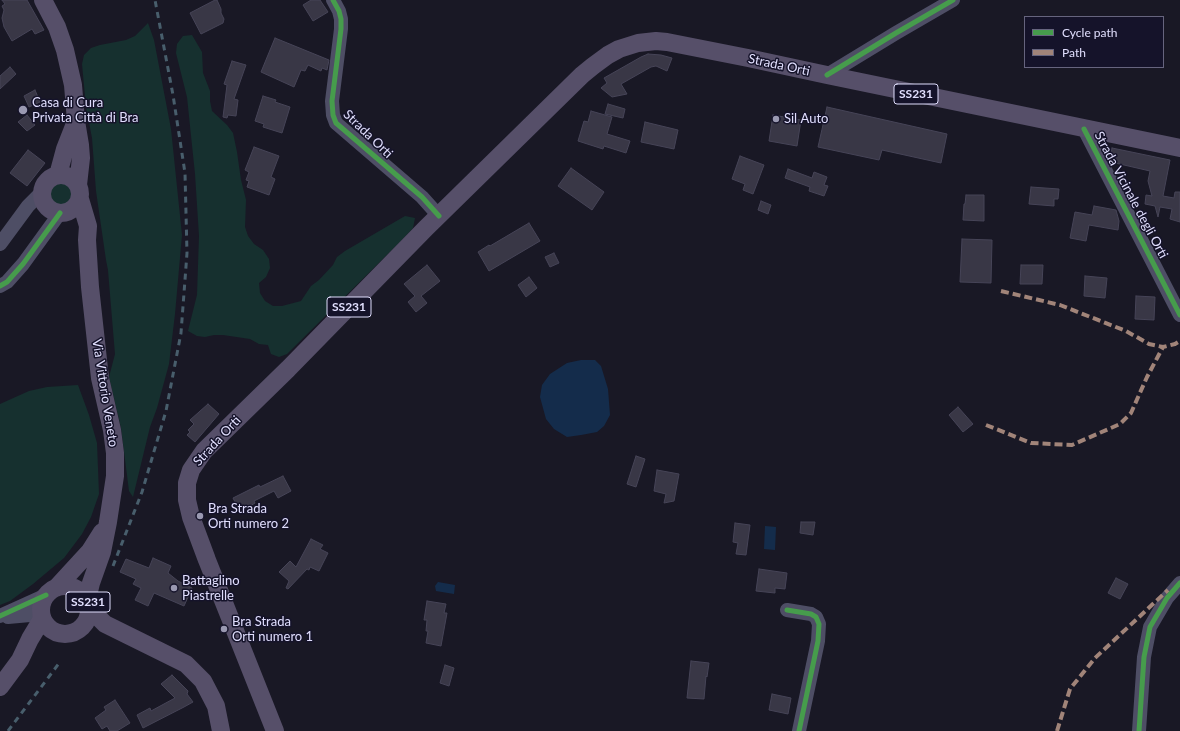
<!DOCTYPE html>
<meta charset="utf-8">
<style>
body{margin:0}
#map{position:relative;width:1180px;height:731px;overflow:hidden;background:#191825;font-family:Lato,sans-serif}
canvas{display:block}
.legend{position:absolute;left:1024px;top:16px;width:140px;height:52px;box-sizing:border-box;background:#15132a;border:1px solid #66647e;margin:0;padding:5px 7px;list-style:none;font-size:12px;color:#e0defd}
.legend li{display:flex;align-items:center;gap:8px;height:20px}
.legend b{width:20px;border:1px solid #66647e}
</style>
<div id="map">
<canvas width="1180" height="731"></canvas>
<ul class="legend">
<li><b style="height:5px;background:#469c4c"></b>Cycle path</li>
<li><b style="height:5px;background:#a18479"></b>Path</li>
</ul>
</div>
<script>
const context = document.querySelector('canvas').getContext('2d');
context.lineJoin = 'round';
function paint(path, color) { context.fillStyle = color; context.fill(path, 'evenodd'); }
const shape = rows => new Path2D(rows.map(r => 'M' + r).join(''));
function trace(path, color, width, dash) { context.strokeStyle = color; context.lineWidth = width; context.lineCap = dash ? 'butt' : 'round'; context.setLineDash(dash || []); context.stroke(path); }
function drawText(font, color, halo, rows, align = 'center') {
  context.font = font + ' Lato,sans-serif'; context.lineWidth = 3; context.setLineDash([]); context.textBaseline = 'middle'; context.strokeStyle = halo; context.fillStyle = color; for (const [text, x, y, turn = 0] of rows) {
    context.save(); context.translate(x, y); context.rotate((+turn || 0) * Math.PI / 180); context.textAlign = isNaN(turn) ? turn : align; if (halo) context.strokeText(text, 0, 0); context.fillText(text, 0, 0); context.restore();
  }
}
paint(shape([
 [148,23,154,40,171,129,182,235,175,314,169,364,157,408,150,427,133,497,129,491,121,428,109,377,115,354,108,270,106,260,96,191,92,138,86,107,82,64,84,55,91,48,100,45,126,40,135,36],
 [192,35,202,52,203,73,210,91,210,101,212,111,227,125,233,133,237,152,241,180,246,200,245,227,248,236,254,244,263,250,269,259,270,268,266,277,259,283,260,293,265,301,273,306,282,306,301,301,311,286,319,280,333,265,337,257,345,251,405,216,415,218,413,228,400,242,287,354,279,357,271,354,268,345,259,344,250,339,223,335,214,335,205,337,197,336,188,331,197,295,199,236,195,174,187,97,176,53,177,44,183,36],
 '50 194a11 11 0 1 1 22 0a11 11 0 1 1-22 0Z',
 [78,385,89,415,97,443,99,494,91,517,82,534,64,558,33,584,10,601,0,605,0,404,29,391,47,387]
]), '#16302f');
paint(shape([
 [581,360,595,360,601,366,608,389,610,415,604,426,597,432,581,435,567,437,554,429,546,419,540,397,542,385,550,374,567,363],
 [765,526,776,527,775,550,764,549],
 [438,582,455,585,454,594,436,591,435,586]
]), '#142c4b');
const building = shape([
 [2,0,27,0,44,30,35,34,32,29,12,41,4,27,2,18,4,10,2,6,5,4,2,0],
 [215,0,217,0,221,9,221,13,224,19,223,23,201,34,190,13,215,0],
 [311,0,320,0,328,12,313,21,303,5,311,0],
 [275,38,329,60,327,70,322,68,321,71,308,65,305,71,301,70,294,87,261,72,275,38],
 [648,54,661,55,672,58,667,71,656,66,651,67,621,84,627,94,612,97,601,88,607,83,604,78,641,57,648,54],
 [232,61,246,65,234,99,238,100,236,116,228,115,227,118,223,117,227,85,224,84,232,61],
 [10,67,16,74,0,89,0,76,10,67],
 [35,90,40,102,29,107,24,96,35,90],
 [263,96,276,100,275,102,290,107,282,133,263,127,264,124,255,121,263,96],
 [608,104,625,109,623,118,605,114,608,104],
 [827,107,947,134,941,163,882,150,879,160,818,147,827,107],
 [591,111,612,117,607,134,630,141,626,153,604,146,603,149,578,141,584,121,588,122,591,111],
 [27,115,35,125,27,131,18,122,27,115],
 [773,115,801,120,797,146,769,141,773,115],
 [645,122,678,130,674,149,641,142,645,122],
 [254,147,279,156,271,177,275,179,269,195,247,187,249,181,246,180,249,172,245,170,254,147],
 [1112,148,1170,160,1163,196,1174,198,1175,192,1180,192,1180,222,1170,219,1172,209,1160,207,1158,217,1155,206,1145,204,1146,195,1152,196,1148,181,1150,171,1111,162,1110,160,1112,148],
 [28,150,45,163,27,186,10,173,28,150],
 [740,156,764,165,753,194,743,190,745,184,732,179,740,156],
 [571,168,604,192,592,210,558,186,571,168],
 [788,169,812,178,814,172,827,177,824,185,828,186,824,196,809,191,810,187,785,178,788,169],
 [1031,187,1059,189,1058,199,1054,199,1054,206,1029,204,1031,187],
 [966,195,984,195,984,221,963,220,964,204,965,204,966,195],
 [761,201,771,205,768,214,758,210,761,201],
 [1094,206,1116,210,1119,221,1118,230,1089,225,1086,241,1070,238,1075,212,1092,215,1094,206],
 [529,223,540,241,489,271,478,252,489,245,490,246,529,223],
 [962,239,992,240,991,283,960,282,962,239],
 [554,253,559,263,550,267,545,257,554,253],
 [427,265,440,281,421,296,427,303,416,312,408,302,415,296,404,284,427,265],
 [1021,265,1043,265,1042,284,1020,284,1021,265],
 [1085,276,1107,278,1105,298,1084,296,1085,276],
 [529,277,537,288,526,297,518,285,529,277],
 [1136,296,1155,297,1154,320,1135,319,1136,296],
 [208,404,219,414,195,442,187,435,190,432,188,430,194,424,190,420,208,404],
 [958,407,973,424,963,432,949,415,958,407],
 [636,456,645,459,636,487,627,484,636,456],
 [657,470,679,474,674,501,664,503,666,494,654,491,657,470],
 [283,476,291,491,278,498,274,491,254,501,255,503,240,512,233,498,259,485,260,487,283,476],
 [801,522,815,522,813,535,800,533,801,522],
 [735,523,750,525,746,555,736,554,738,543,733,542,735,523],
 [311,539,323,545,320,549,328,553,319,571,310,567,309,570,307,569,288,589,286,588,289,581,279,572,290,561,296,567,311,539],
 [153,558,171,566,168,573,178,581,192,588,184,606,154,593,148,606,135,600,141,588,133,584,136,579,120,572,126,559,149,568,153,558],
 [759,569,787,573,785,589,775,588,775,593,756,591,759,569],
 [1116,578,1128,584,1120,599,1108,593,1116,578],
 [427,601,446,604,444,613,447,613,441,646,426,643,428,631,426,631,427,620,424,620,427,601],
 [691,661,709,663,707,677,706,676,704,699,687,698,691,661],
 [445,665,454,668,449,686,440,683,445,665],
 [172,675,188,691,187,694,193,702,184,707,143,728,137,715,150,708,151,711,175,698,161,684,172,675],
 [772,694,791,698,788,714,769,710,772,694],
 [115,700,130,723,117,731,110,731,107,726,102,729,95,718,106,710,104,707,115,700]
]);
paint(building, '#393746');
trace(building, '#464457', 1);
trace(shape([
 [333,0,339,11,341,19,341,29,332,101,333,115,336,123,422,197,439,216],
 [827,75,896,33,953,0],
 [1084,129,1180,315],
 [0,244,28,206,42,192],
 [0,286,7,282,23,264,60,213],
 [787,610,811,614,816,617,819,624,818,641,799,731],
 [0,616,46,595],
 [8,617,41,614],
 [1139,731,1144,657,1150,627,1167,598,1180,583]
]), '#4e4e65', 14);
trace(shape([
 [43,0,57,27,65,50,73,85,76,121,80,145,81,158,78,185],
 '42 194a19 19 0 1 1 38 0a19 19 0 1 1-38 0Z',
 [58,175,65,149,76,121],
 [80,199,88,226,87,240,90,287,100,378,112,430,115,453,115,476,108,522,102,552,91,583,87,600],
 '41 610a24 24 0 1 1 48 0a24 24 0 1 1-48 0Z',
 [56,588,90,551,102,532],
 [90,608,97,616,105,624,186,664,203,681,216,706,221,731],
 [0,687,20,660,30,639,42,619],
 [275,731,207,560,191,517,187,500,187,483,191,470,204,451,288,369,426,228,582,75,593,66,608,55,619,49,638,43,656,41,667,42,748,58,827,75,1180,148]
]), '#564f69', 18);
trace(shape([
 [113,566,142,492,166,411,181,333,187,253,185,173,173,95,155,0],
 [8,731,60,662]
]), '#485e6c', 3, [6, 5]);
trace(shape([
 [1001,291,1060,305,1126,331,1149,344,1163,347,1175,344,1180,341],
 [986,425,1031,443,1072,445,1120,424,1131,413,1147,377,1163,347],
 [1057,731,1070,689,1095,658,1168,590]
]), '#a18479', 4, [8, 4]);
trace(shape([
 [333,0,339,11,341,19,341,29,332,101,333,115,336,123,422,197,439,216],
 [827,75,896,33,953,0],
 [1084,129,1180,315],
 [0,286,7,282,23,264,60,213],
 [787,610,811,614,816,617,819,624,818,641,799,731],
 [0,616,46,595],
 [1139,731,1144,657,1150,627,1167,598,1180,583]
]), '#469c4c', 5);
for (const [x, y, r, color] of [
 [23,110,5,"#9a99b1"],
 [776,119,4,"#9a99b1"],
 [200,516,4,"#9a99b1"],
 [174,588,4,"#9a99b1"],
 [224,629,4,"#9a99b1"]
]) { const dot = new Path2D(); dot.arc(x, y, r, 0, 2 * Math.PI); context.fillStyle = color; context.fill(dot); trace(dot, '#15132a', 1.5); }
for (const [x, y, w] of [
 [916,94,44],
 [349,307,44],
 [88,602,44]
]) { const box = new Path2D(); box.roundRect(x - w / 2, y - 10, w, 20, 3); context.fillStyle = '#15132a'; context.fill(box); trace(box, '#e0defd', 1); }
drawText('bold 12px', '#e0defd', null, [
 ["SS231",916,94],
 ["SS231",349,307],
 ["SS231",88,602]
]);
drawText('13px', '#e0defd', '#15132a', [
 ["Strada Orti",779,65,12],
 ["Strada Orti",368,134,44],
 ["Strada Vicinale degli Orti",1131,195,62],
 ["Via Vittorio Veneto",105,393,81],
 ["Strada Orti",217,441,-47]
]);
drawText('13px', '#e0defd', '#15132a', [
 ["Casa di Cura",32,103],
 ["Privata Città di Bra",32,118],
 ["Sil Auto",784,119],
 ["Bra Strada",208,509],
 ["Orti numero 2",208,524],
 ["Battaglino",182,581],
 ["Piastrelle",182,596],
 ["Bra Strada",232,622],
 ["Orti numero 1",232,637]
], 'left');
</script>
